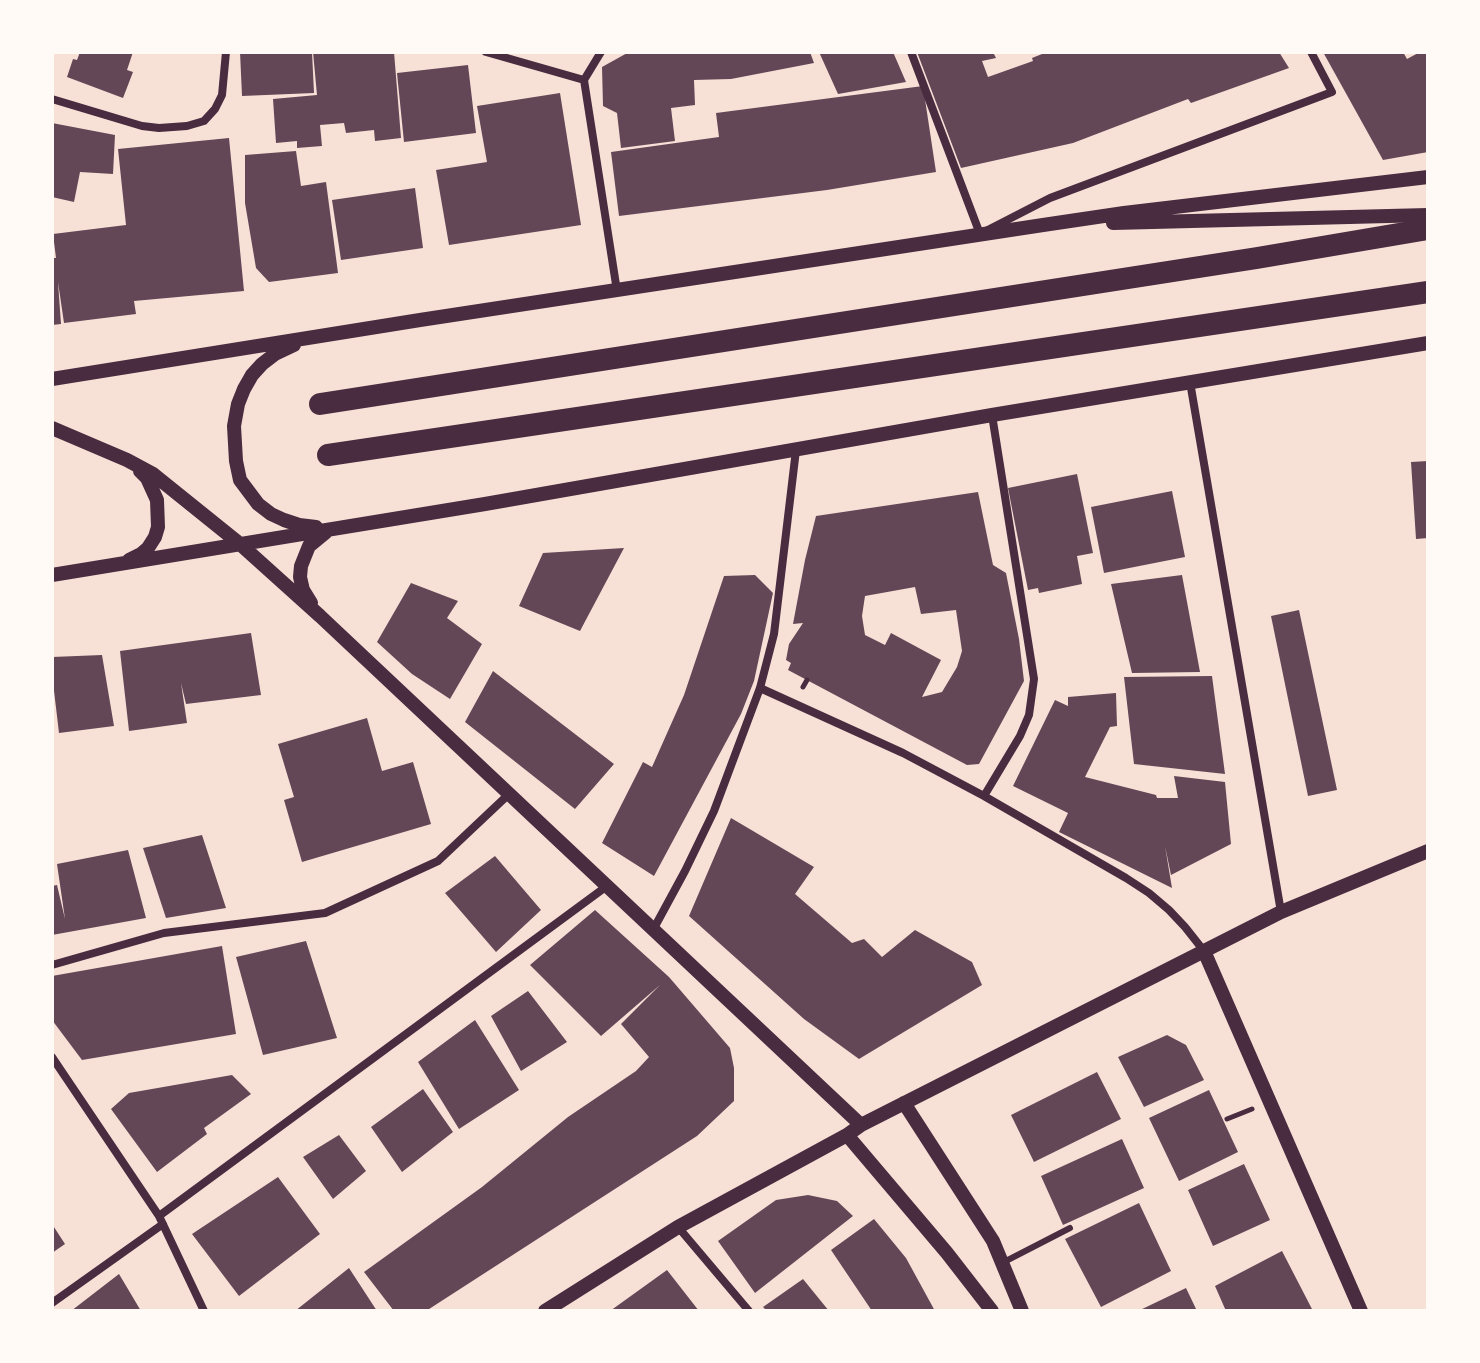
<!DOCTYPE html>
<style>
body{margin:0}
#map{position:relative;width:1480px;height:1363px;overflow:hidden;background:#f7e1d7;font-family:Ubuntu,sans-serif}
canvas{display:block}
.frame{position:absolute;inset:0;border:54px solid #fffaf5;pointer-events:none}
</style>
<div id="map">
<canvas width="1480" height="1363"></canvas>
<div class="frame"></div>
</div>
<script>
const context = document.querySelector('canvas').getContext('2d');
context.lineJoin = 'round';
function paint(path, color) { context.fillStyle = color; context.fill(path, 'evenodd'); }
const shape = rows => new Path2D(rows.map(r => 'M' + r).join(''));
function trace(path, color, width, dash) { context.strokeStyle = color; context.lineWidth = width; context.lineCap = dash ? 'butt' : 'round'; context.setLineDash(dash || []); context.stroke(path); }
paint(shape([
 [80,52,133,52,127,70,133,72,123,98,67,77,73,59,77,60],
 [240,52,312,52,314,93,242,96],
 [313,52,394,52,401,138,375,141,374,130,346,133,344,123,320,125,322,146,297,148,297,141,276,143,273,99,317,95],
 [629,52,810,52,814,63,731,79,694,80,695,105,671,108,675,141,621,148,617,113,603,106,602,67],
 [819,52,893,52,906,82,838,94],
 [917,52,993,52,996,58,982,61,988,77,1033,61,1032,58,1047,52,1279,52,1289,68,1191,103,1188,99,1073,143,961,168],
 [1323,52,1403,52,1407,59,1420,52,1428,52,1428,152,1383,160],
 [468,65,476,133,404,142,397,73],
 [923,86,936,172,827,190,619,216,611,152,719,137,716,113],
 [560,93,581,225,449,245,436,170,487,162,477,106],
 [52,123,115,135,113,174,80,172,74,202,52,197],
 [229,138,244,291,134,301,136,314,64,323,58,282,61,324,52,325,52,258,56,258,53,234,126,225,118,149],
 [296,151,301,186,326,182,338,273,269,282,256,268,245,203,245,155],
 [415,188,423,248,341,260,332,200],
 [1428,461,1428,538,1416,539,1411,462],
 [1077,474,1093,553,1077,556,1082,584,1039,593,1038,588,1028,590,1008,488],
 [1172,491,1185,557,1104,573,1091,507],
 [978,492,993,565,1006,573,1019,639,1024,681,979,764,967,765,788,670,791,663,786,660,789,644,803,623,793,624,805,560,816,516],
 [915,587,921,614,956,610,962,651,957,667,942,692,922,697,941,660,891,633,885,645,865,635,862,616,865,596],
 [624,548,580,631,519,606,543,553],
 [755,575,773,593,754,681,741,714,654,876,602,843,643,762,652,767,684,695,724,576],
 [1182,575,1200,672,1132,673,1111,584],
 [411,583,458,601,447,618,482,644,450,699,412,674,377,642],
 [1299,610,1337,790,1308,796,1271,616],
 [251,633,261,695,186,704,181,683,187,723,129,731,120,651],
 [102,655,114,726,59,733,52,674,52,657],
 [493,671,614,764,575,809,465,722],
 [1212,676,1225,774,1134,764,1124,677],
 [1116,693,1117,726,1110,727,1085,777,1156,795,1157,798,1178,798,1174,776,1225,782,1231,844,1171,875,1165,846,1172,888,1059,832,1068,813,1013,786,1055,700,1068,706,1068,697],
 [367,718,382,771,413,762,431,824,302,862,284,800,294,797,278,744],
 [731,818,814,867,795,894,852,943,864,939,882,957,915,930,972,962,982,985,859,1059,804,1019,689,916],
 [202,835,226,908,166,918,143,848],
 [128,850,146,918,52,935,52,886,57,885,65,919,57,864],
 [495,856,541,910,496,952,445,893],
 [595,910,669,977,730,1048,734,1068,734,1101,697,1136,426,1311,394,1311,364,1272,482,1187,568,1117,636,1071,649,1057,621,1024,660,985,601,1036,530,965],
 [306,941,337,1038,263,1055,236,957],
 [222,946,236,1034,82,1060,52,1020,52,976],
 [528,991,567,1042,521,1071,491,1016],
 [475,1020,519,1090,459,1129,418,1062],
 [1167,1035,1186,1045,1204,1080,1144,1107,1118,1057],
 [1097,1072,1121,1119,1034,1162,1011,1115],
 [232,1075,251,1094,204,1128,207,1134,157,1172,111,1109,129,1093],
 [423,1089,453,1132,402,1172,371,1127],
 [1209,1090,1238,1152,1179,1181,1149,1118],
 [339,1135,366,1171,333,1199,303,1157],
 [1122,1139,1144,1188,1063,1225,1041,1176],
 [1244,1164,1270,1220,1213,1246,1188,1190],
 [278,1177,320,1234,239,1296,192,1234],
 [808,1195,837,1201,853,1216,755,1293,718,1241,776,1200],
 [1139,1203,1171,1271,1101,1307,1065,1239],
 [874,1219,906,1258,935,1311,872,1311,831,1250],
 [52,1224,65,1244,52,1253],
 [1282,1251,1313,1311,1226,1311,1215,1286],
 [349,1268,377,1311,295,1311],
 [667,1270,699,1311,610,1311],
 [119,1274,141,1311,71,1311],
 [803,1279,829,1311,767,1311,763,1307],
 [1186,1288,1197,1311,1138,1311]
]), '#644757');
trace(shape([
 [803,687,807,680],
 [1227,1119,1252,1109]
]), '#4a2c40', 5);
trace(shape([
 [1002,1263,1070,1228]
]), '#4a2c40', 6);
trace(shape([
 [486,52,584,80],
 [601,52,584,80,617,291],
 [911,52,980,234,1050,198,1332,92,1311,52],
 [52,99,142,126,159,128,187,126,204,121,215,109,222,95,226,52],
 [1190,382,1281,912],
 [760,688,903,753,984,796,1126,878,1149,893,1169,910,1185,927,1204,951],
 [984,796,1020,736,1029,715,1034,679,992,415],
 [653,930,685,871,714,811,760,688,774,634,796,450],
 [52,965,164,933,325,913,438,861,509,794],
 [52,1057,159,1216,204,1311],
 [159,1216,607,886],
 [678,1227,749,1311],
 [52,1303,163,1224]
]), '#4a2c40', 8);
trace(shape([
 [1113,223,1428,215],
 [294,345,275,354,262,364,252,375,244,389,238,404,234,426,236,461,240,480,258,504,271,514,284,520,299,525,316,527],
 [52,379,420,320,1043,225,1124,213,1428,177],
 [52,428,127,460,153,474,240,544,320,616,861,1125],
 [129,560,141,554,148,548,155,537,158,527,157,500,147,478,140,471],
 [52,575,485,504,992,415,1428,343],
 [311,603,303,590,300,577,301,566,309,546,326,532],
 [1204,951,1361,1311],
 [904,1103,993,1241,1022,1311],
 [847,1135,947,1253,992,1311],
 [545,1311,678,1227,847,1135,861,1125,1281,912,1428,851]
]), '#4a2c40', 14);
trace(shape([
 [320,404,1257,258,1428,229],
 [328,455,1428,292]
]), '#4a2c40', 22);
</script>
